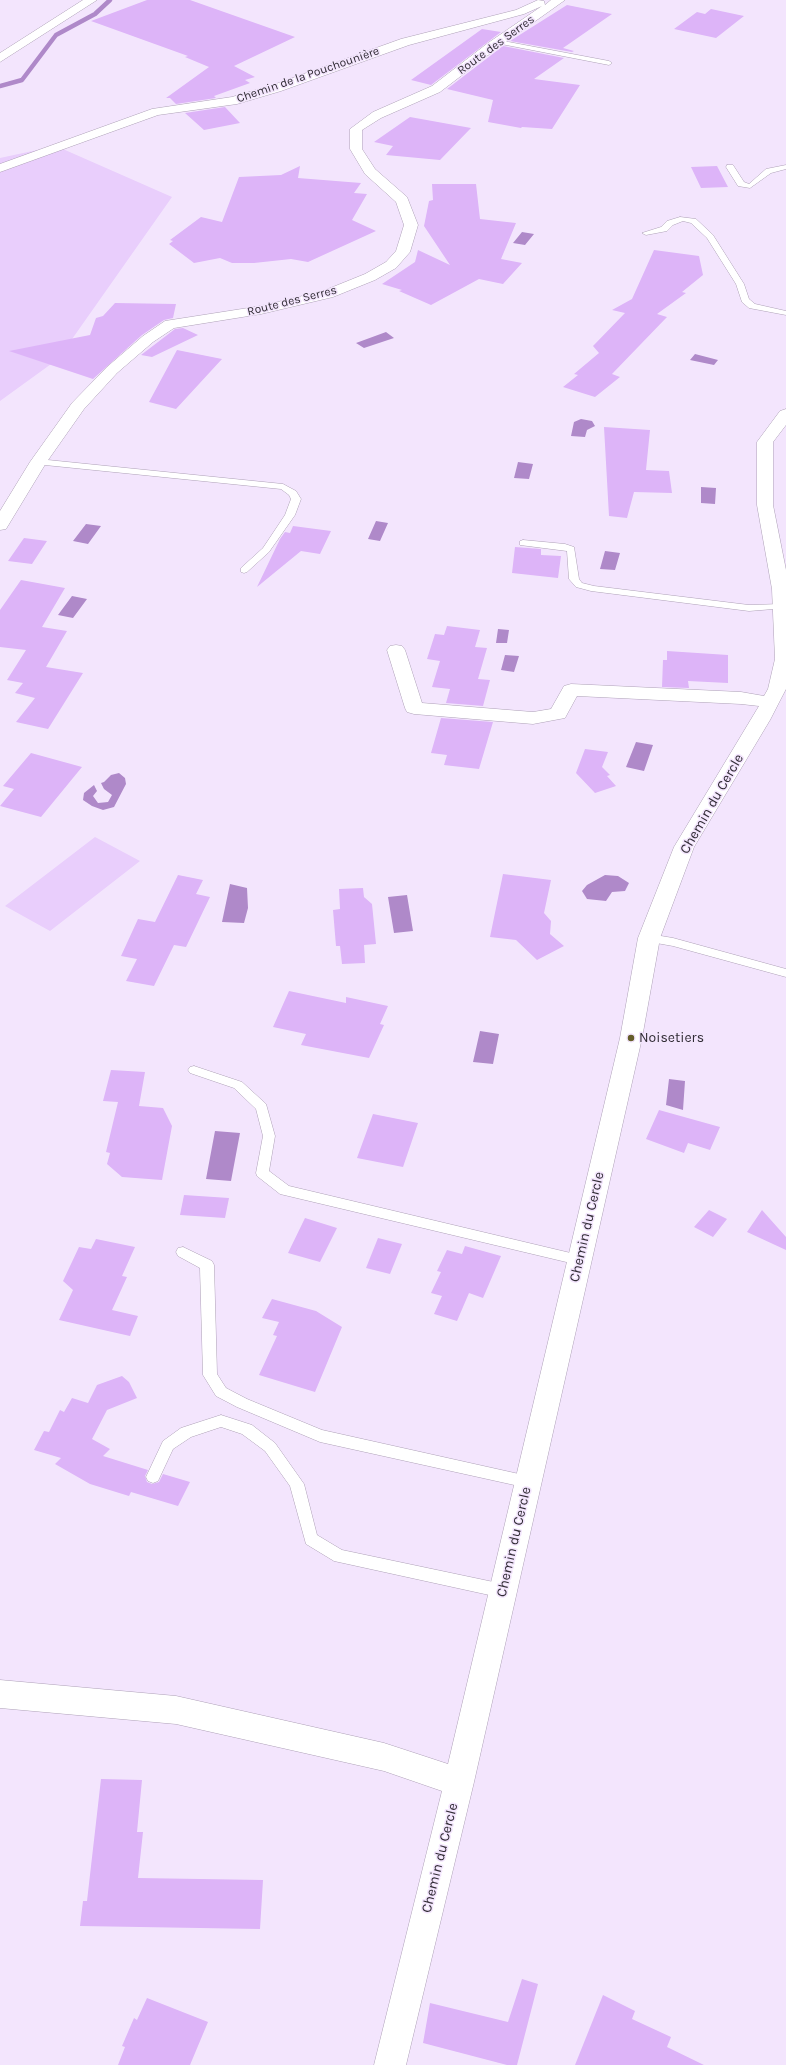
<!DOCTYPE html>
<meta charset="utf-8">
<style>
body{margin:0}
canvas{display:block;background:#f3e5fd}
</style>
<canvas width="786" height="2065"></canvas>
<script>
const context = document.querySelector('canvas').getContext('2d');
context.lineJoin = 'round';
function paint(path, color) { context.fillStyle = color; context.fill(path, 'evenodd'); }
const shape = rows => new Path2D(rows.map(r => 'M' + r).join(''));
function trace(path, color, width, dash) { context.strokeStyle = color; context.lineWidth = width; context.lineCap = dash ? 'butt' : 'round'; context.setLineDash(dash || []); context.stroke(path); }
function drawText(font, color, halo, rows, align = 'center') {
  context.font = font + ' Karla,sans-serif'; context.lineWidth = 3; context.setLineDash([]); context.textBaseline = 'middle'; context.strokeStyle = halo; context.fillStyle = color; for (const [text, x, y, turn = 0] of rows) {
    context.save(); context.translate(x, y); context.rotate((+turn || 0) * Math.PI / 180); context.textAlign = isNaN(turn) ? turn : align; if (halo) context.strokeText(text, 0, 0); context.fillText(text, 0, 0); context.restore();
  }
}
paint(shape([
 [56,146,172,197,58,359,0,401,0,158],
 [95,837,140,861,50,931,5,906]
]), '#e9cefc');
paint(shape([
 [522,232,534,234,525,245,513,243],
 [386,332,394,338,364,348,356,343],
 [695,354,718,360,714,365,690,360],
 [581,419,592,421,595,426,587,430,585,437,571,436,574,422],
 [518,462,533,464,529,479,514,478],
 [701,487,716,488,715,504,701,503],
 [376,521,388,523,380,541,368,539],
 [86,524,101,526,88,544,73,541],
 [605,551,620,553,615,570,600,569],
 [72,596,87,599,73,618,58,615],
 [498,629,509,630,507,643,496,643],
 [505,655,519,656,514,672,501,670],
 [636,742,653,745,644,771,626,767],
 [119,773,125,778,126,784,114,807,103,810,92,806,83,800,84,793,94,785,97,791,93,796,98,803,108,802,112,795,104,789,101,783,104,782,111,775],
 [605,875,618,876,629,883,625,891,612,892,606,901,587,899,582,891,587,885],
 [230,884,247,888,248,908,244,923,222,922],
 [407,895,413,931,394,933,388,897],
 [480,1031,499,1034,493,1064,473,1062],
 [669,1079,685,1081,683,1110,666,1105],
 [215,1131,240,1133,231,1181,206,1179]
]), '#af89c9');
trace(shape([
 [0,86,22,80,56,35,95,14,110,0]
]), '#af89c9', 4.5);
paint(shape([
 [147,0,190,0,295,37,234,66,255,77,245,80,250,83,214,96,216,98,176,104,170,98,166,98,209,67,185,57,188,56,91,21],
 [567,5,612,14,563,48,574,51,572,52,510,41],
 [711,9,744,16,716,38,674,29,697,12,705,14],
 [482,29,501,32,431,85,411,80],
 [503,46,564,58,534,79,580,85,552,129,522,127,521,128,488,122,493,100,447,89],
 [225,107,240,123,204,130,185,113],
 [410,117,471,128,440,160,386,155,393,146,374,142],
 [300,166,298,178,361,183,354,193,367,194,352,220,376,231,308,262,291,259,254,263,232,263,220,258,194,263,169,244,173,241,170,240,201,217,222,222,239,177,281,175],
 [717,166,728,187,701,188,691,167],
 [432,184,476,184,480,219,516,223,501,259,522,263,503,284,479,279,431,305,399,291,402,290,382,284,415,262,418,250,450,265,424,226,429,201,433,200],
 [654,250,699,256,703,275,682,292,686,293,657,314,667,317,612,374,620,377,595,397,563,387,578,375,574,374,599,353,593,346,625,313,612,310,632,299],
 [115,303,176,304,173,318,164,320,142,335,93,379,9,351,90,335,96,318,103,316],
 [183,328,198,335,152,357,141,355,175,329],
 [177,350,222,359,176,409,149,402],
 [604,427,650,430,646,470,669,471,672,493,634,492,627,518,609,516],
 [293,526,331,531,320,554,301,551,257,587,280,539,285,532,290,533],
 [24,538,47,541,32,564,8,561],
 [515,547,541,549,541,555,561,556,558,578,512,573],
 [21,580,65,588,42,627,67,631,46,667,83,673,48,729,16,722,35,698,15,693,23,683,7,680,26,650,0,647,0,610],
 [447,626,480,630,475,647,487,648,478,679,490,680,483,706,446,703,450,689,432,687,440,661,427,659,435,634,444,635],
 [667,651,728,655,728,683,688,681,689,688,662,687,663,660,667,660],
 [441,718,493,722,479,769,444,765,447,755,431,753],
 [585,749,608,752,602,767,610,775,607,776,616,786,595,793,576,773],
 [31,753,82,767,41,817,0,806,14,789,3,786],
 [503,874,551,880,544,913,551,921,550,934,564,946,537,960,516,940,490,937],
 [178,875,203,880,196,894,210,897,186,947,174,945,154,986,126,981,137,959,121,956,138,919,155,922],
 [363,888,364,897,372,904,376,944,364,945,365,963,342,964,340,946,336,946,333,910,340,909,339,889],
 [289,991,346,1003,346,997,388,1006,380,1024,384,1025,369,1058,301,1045,306,1034,273,1027],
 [111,1070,145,1072,139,1106,163,1108,172,1126,162,1180,122,1177,107,1164,110,1153,106,1152,118,1102,103,1101],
 [659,1110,720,1127,710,1150,688,1143,684,1153,646,1139],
 [373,1114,418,1123,403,1167,357,1158],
 [184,1195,229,1198,225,1218,180,1215],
 [709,1210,727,1219,713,1237,694,1227],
 [762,1210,786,1237,786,1250,747,1232],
 [305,1218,337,1228,320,1262,288,1253],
 [378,1238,402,1244,390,1274,366,1268],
 [96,1239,135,1247,122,1276,127,1277,112,1310,138,1316,130,1336,59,1320,73,1290,63,1281,79,1247,91,1249],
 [465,1246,501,1256,483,1298,469,1293,457,1321,434,1314,442,1296,431,1293,441,1272,437,1271,447,1250,462,1254],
 [272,1299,316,1311,342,1327,315,1392,259,1375,277,1336,273,1335,279,1322,262,1318],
 [122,1376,129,1382,137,1398,107,1410,92,1439,110,1449,103,1456,148,1470,145,1476,147,1482,152,1484,159,1482,163,1474,190,1482,178,1506,131,1492,129,1496,90,1484,55,1464,61,1458,34,1450,44,1431,49,1432,60,1410,64,1412,72,1398,88,1403,97,1385],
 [101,1779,142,1780,137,1832,143,1832,138,1878,263,1880,260,1929,80,1926,83,1901,87,1901],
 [522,1979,538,1984,517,2065,507,2065,423,2043,430,2003,508,2022],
 [603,1995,635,2011,632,2019,671,2037,667,2047,704,2065,575,2065],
 [147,1998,208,2022,190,2065,118,2065,125,2047,122,2046,134,2018,137,2020]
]), '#ddb4f8');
const lane = shape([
 [498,40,609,61,612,63,609,65,496,43,496,41,498,40],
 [727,165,733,165,744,182,749,184,766,169,786,165,786,169,771,173,750,188,738,186,726,167,727,165],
 [680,217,696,219,713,235,744,284,749,299,755,304,786,311,786,315,749,308,742,302,736,284,707,238,691,223,683,221,673,225,667,231,646,235,642,233,661,227,667,221,680,217],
 [38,459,283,484,296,491,301,499,295,515,269,552,247,572,244,573,241,572,241,568,263,548,285,515,291,499,289,495,281,489,35,464,35,460,38,459],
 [523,540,565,544,574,547,579,579,582,583,594,586,749,605,782,604,785,605,786,608,749,611,591,591,576,587,569,579,567,551,520,545,520,541,523,540],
 [649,934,673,938,786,969,786,977,673,946,645,941,643,938,649,934],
 [194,1066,242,1082,266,1104,275,1136,269,1171,289,1186,579,1255,584,1256,586,1260,584,1264,579,1265,280,1194,257,1176,256,1173,263,1136,256,1109,234,1088,190,1073,188,1070,190,1067,194,1066],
 [183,1247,212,1261,214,1265,217,1374,226,1388,247,1399,322,1430,528,1476,533,1478,535,1482,533,1486,528,1488,320,1442,237,1407,216,1396,203,1375,200,1268,178,1256,176,1252,178,1248,183,1247],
 [221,1415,252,1425,275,1443,304,1484,317,1535,342,1550,503,1584,508,1586,511,1591,508,1596,503,1598,334,1561,306,1544,290,1486,265,1451,242,1434,221,1427,191,1437,173,1449,158,1481,153,1483,148,1481,146,1477,163,1441,181,1428,221,1415]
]);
const street = shape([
 [83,0,97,0,0,62,0,53,83,0],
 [538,0,544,1,545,5,551,0,565,0,496,49,440,92,381,118,362,130,362,149,375,169,407,197,418,225,410,252,396,268,375,280,333,297,261,314,174,328,153,342,117,373,84,409,46,463,6,529,0,530,0,511,30,462,72,403,107,367,143,336,165,321,261,306,323,291,365,274,386,262,396,251,404,225,396,202,365,174,350,149,350,129,373,112,432,86,488,43,542,6,524,14,409,45,281,91,237,104,158,115,0,172,0,164,152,109,232,97,273,85,401,39,516,10,538,0],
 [786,409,786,425,773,442,773,505,786,570,786,689,770,720,694,847,660,938,642,1038,474,1782,406,2065,374,2065,442,1791,384,1771,176,1724,0,1708,0,1680,176,1696,384,1743,448,1764,620,1038,638,938,674,847,759,706,741,704,577,696,565,718,533,724,414,714,407,712,405,708,387,650,390,646,396,645,402,646,405,650,422,703,533,712,551,709,564,686,571,684,741,692,764,696,768,689,775,659,772,589,757,505,757,442,780,411,786,409]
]);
trace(lane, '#aea1b7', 1);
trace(street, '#aea1b7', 1);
paint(lane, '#fff');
paint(street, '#fff');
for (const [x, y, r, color] of [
 [631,1038,4,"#645d29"]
]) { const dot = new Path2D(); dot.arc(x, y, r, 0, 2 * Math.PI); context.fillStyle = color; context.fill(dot); trace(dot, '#f3e5fd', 1.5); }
drawText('12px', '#312c35', '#f3e5fd', [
 ["Route des Serres",496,45,-36],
 ["Chemin de la Pouchounière",308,75,-19],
 ["Route des Serres",292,301,-14]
]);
drawText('14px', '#312c35', '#f3e5fd', [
 ["Chemin du Cercle",712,804,-60],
 ["Chemin du Cercle",587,1227,-77],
 ["Chemin du Cercle",514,1542,-77],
 ["Chemin du Cercle",440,1858,-76]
]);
drawText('14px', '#312c35', '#f3e5fd', [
 ["Noisetiers",639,1038]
], 'left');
</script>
